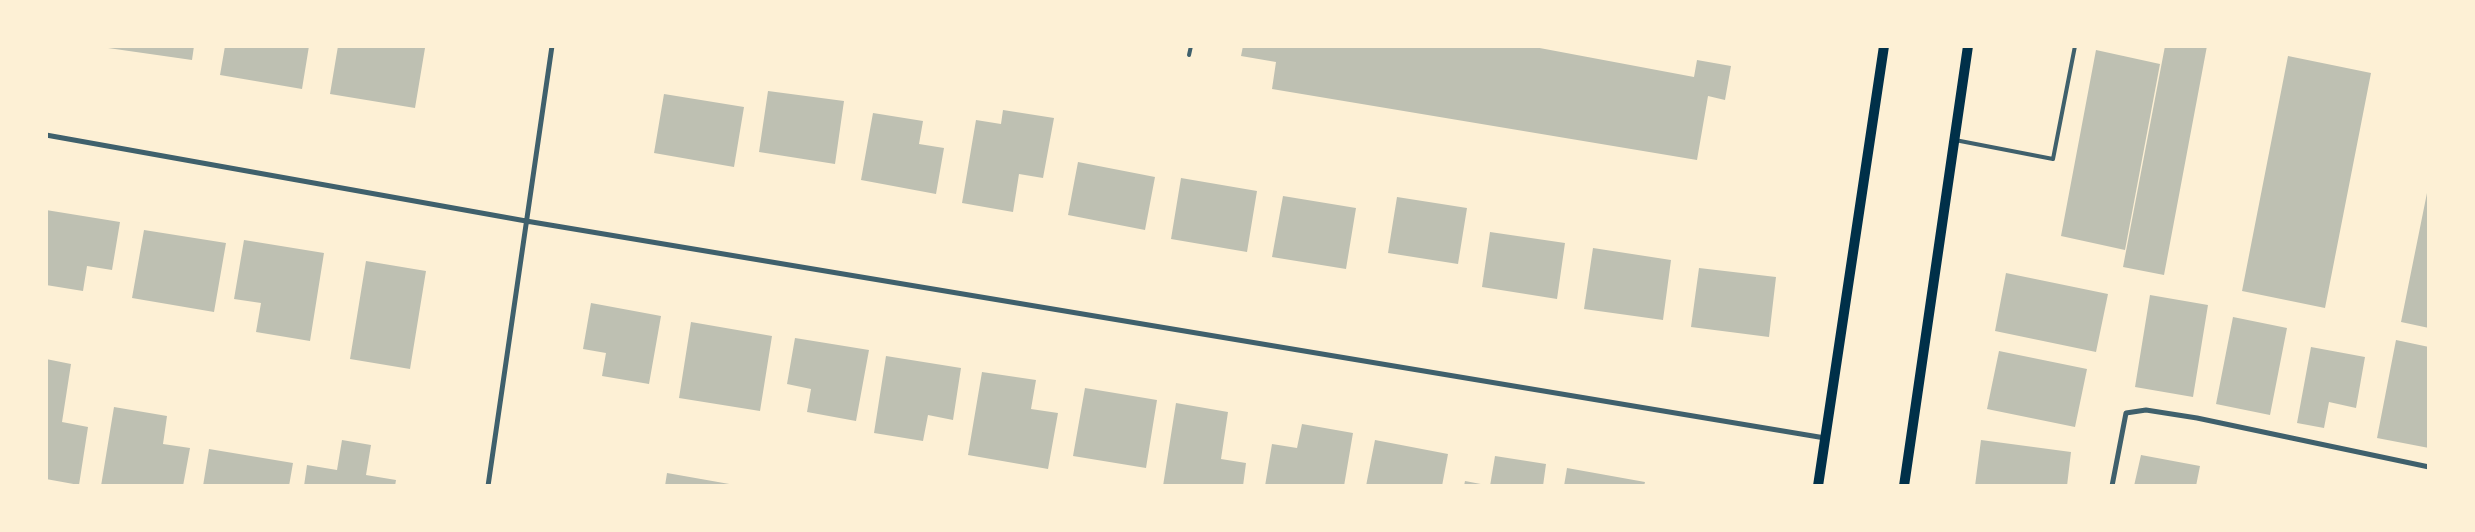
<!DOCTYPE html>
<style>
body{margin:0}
#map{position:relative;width:2475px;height:532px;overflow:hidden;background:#fdf0d5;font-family:"Noto Sans",sans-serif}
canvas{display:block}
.frame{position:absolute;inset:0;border:48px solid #fdf0d5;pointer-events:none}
</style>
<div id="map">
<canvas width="2475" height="532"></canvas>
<div class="frame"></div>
</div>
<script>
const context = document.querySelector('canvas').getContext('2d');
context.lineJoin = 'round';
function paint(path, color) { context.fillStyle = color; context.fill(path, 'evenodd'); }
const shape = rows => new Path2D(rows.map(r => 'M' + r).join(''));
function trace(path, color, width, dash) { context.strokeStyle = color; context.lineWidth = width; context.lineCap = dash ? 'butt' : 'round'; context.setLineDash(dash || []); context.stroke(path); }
paint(shape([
 [108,46,194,46,192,60,108,48],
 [225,46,309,46,302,89,220,75],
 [338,46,425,48,415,108,330,94],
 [1243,46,1529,46,1694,77,1697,60,1731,66,1725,100,1708,96,1697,160,1272,89,1276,62,1241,56],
 [2165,46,2207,46,2164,275,2123,267],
 [2096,50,2160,64,2125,250,2061,236],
 [2288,56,2371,73,2325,308,2242,291],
 [768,91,844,101,835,164,759,152],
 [664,94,744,107,734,167,654,153],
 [1003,110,1054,118,1043,178,1019,174,1013,212,962,203,976,120,1001,124],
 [873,113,923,121,919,144,944,148,936,194,861,180],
 [1078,162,1155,177,1145,230,1068,215],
 [1181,178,1257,191,1247,252,1171,239],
 [2428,188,2429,188,2429,328,2401,322],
 [1283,196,1356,208,1346,269,1272,257],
 [1397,197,1467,208,1458,264,1388,253],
 [46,210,120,222,112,270,87,266,83,291,46,285],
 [144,230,226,243,214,312,132,298],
 [1490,232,1565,243,1557,299,1482,287],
 [244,240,324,253,310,341,256,332,261,303,234,299],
 [1593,248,1671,260,1663,320,1584,309],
 [366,261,426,271,410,369,350,359],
 [1699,268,1776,277,1769,337,1691,327],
 [2006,273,2108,294,2096,352,1995,331],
 [2150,295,2208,305,2193,397,2135,387],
 [591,303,661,316,649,384,602,376,606,353,583,349],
 [2233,317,2287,328,2270,415,2216,404],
 [691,322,772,336,760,411,679,398],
 [795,338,869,350,856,421,807,412,811,389,787,384],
 [2396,340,2429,347,2429,448,2377,438],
 [2311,347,2365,357,2356,408,2329,402,2324,428,2297,423],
 [1999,351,2087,369,2075,427,1987,409],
 [886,356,961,368,953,420,928,415,923,441,874,433],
 [46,359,71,364,62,422,88,427,79,485,46,479],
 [982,372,1036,380,1031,409,1058,413,1048,469,968,455],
 [1085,388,1157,400,1146,468,1073,456],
 [1176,403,1228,412,1221,459,1246,463,1243,486,1163,486],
 [114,407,167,416,163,444,190,448,183,486,101,486],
 [1302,424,1353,433,1344,486,1265,486,1272,444,1297,448],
 [342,440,371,445,366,475,396,480,395,486,304,486,307,465,337,470],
 [1375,440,1448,454,1442,486,1366,486],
 [1981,440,2071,452,2067,486,1975,486],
 [209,449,293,463,289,486,203,486],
 [2141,455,2200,466,2196,486,2134,486],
 [1495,456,1546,464,1543,486,1490,486],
 [1567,468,1645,482,1644,486,1564,486],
 [667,473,735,485,735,486,665,486],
 [1465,481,1486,485,1485,486,1464,486]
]), '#bec0b2');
trace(shape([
 [1189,55,1191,46],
 [1955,140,2053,159,2075,46]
]), '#3f606c', 4);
trace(shape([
 [46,135,526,221,1825,438],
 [488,486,552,46],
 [2112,486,2126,413,2146,410,2197,418,2429,467]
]), '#3f606c', 5);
trace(shape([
 [1818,486,1884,46],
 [1904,486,1968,46]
]), '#003049', 10);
</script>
